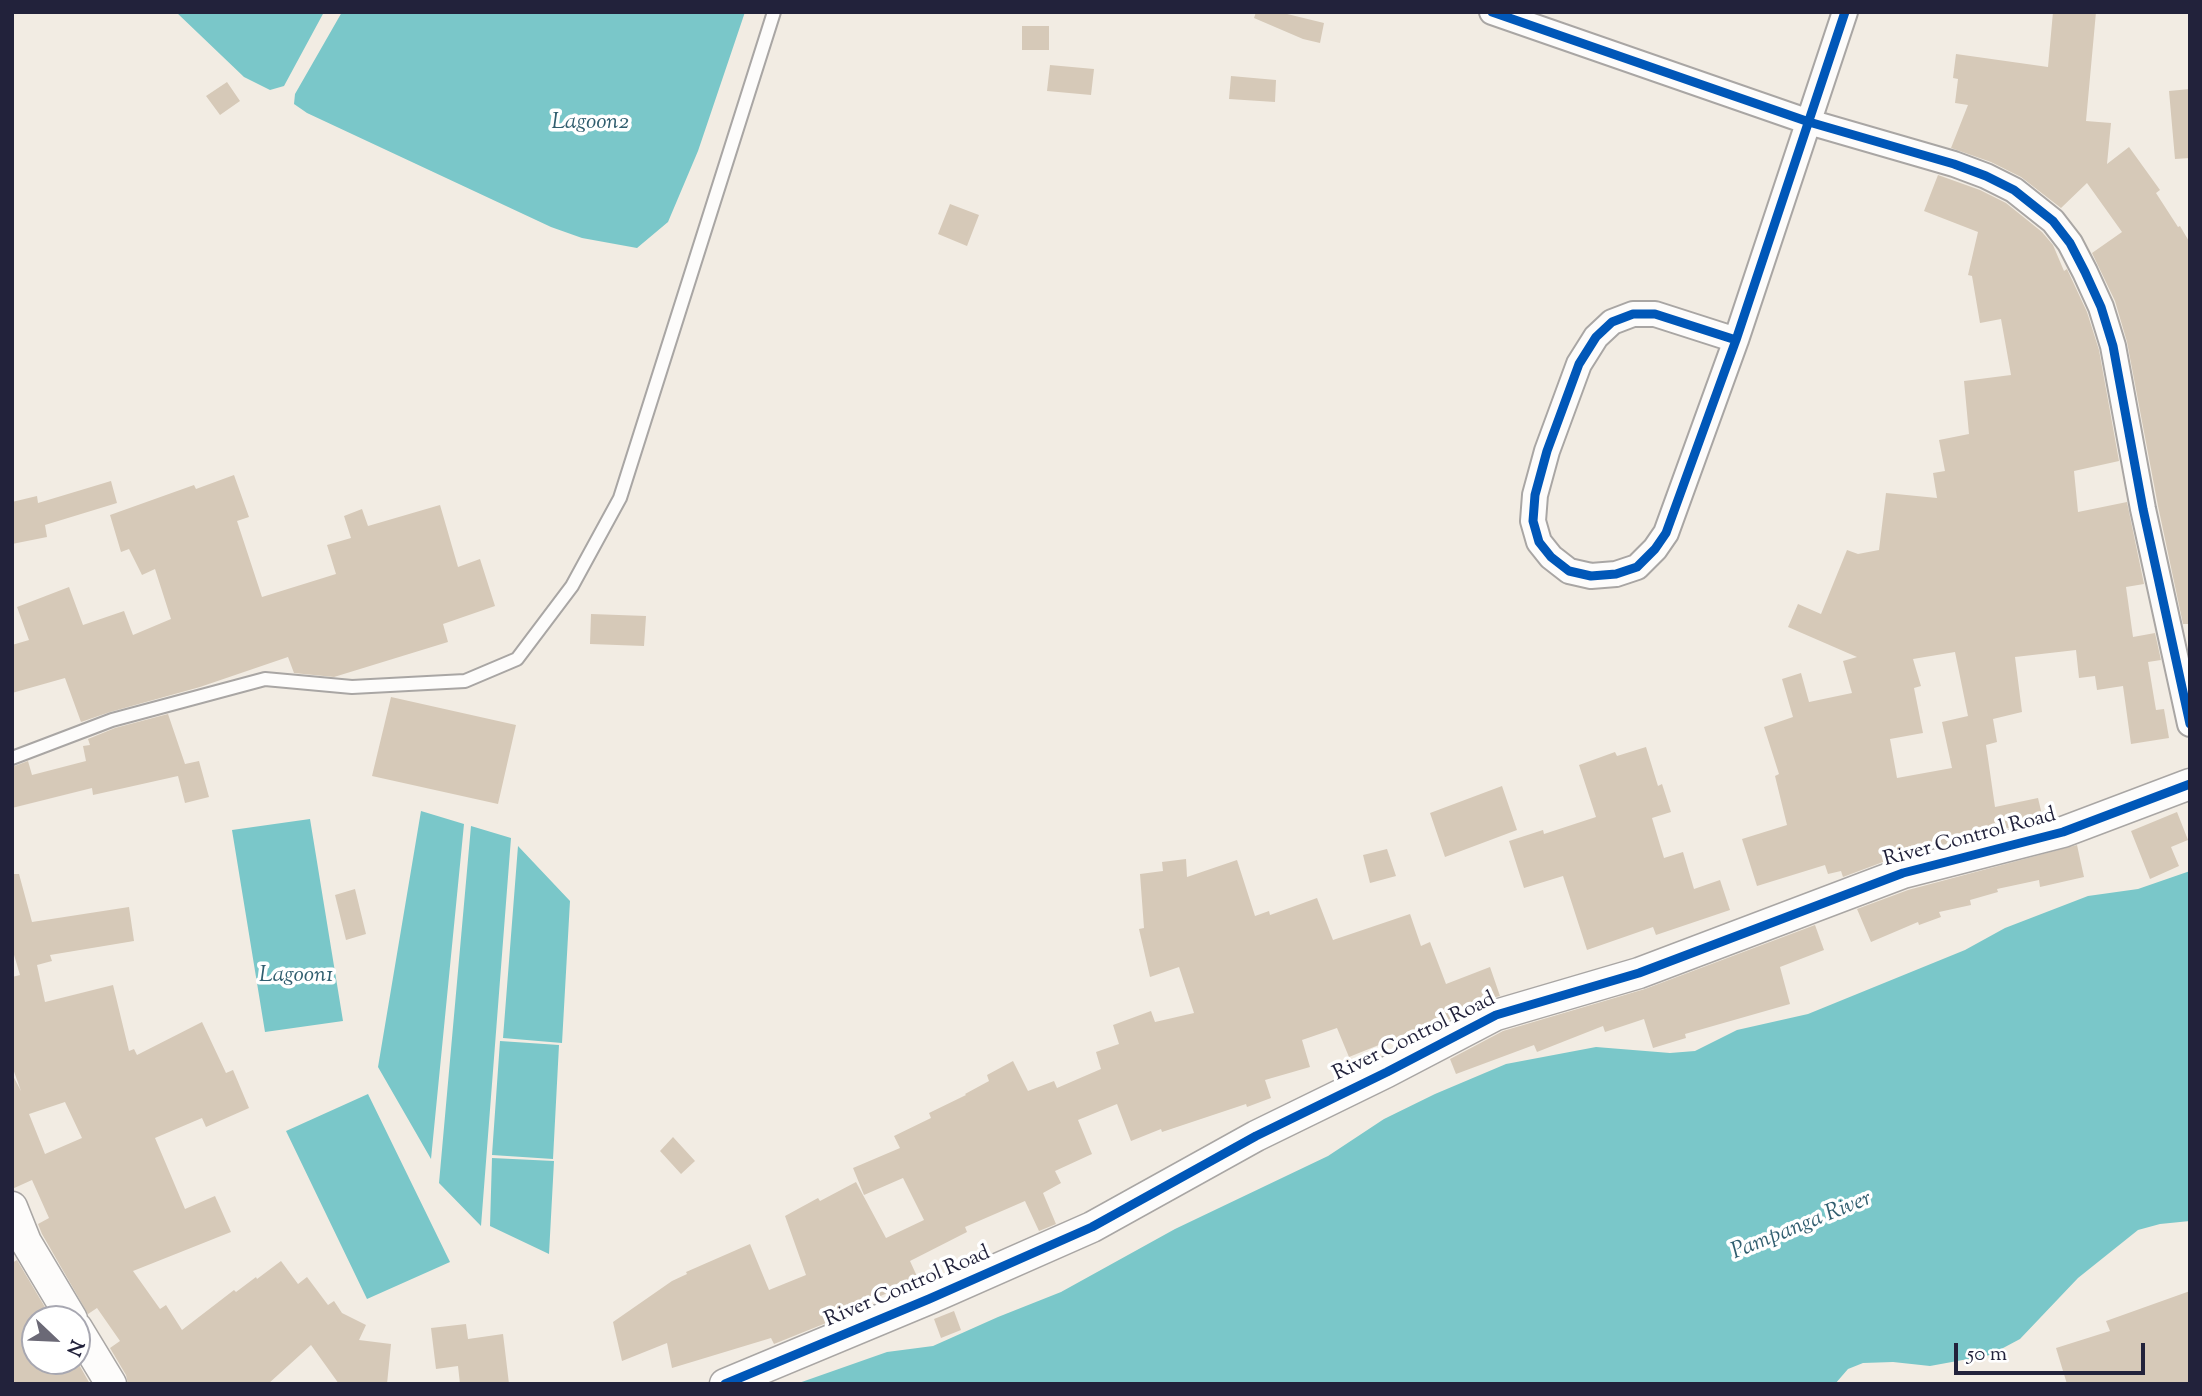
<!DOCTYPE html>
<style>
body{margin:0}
#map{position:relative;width:2202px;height:1396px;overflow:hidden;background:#f2ece3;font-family:"Sorts Mill Goudy",serif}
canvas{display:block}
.frame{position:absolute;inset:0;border:14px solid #22223b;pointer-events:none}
.north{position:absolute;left:21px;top:1305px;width:70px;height:70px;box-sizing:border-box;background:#fff;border:2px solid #a7a7b1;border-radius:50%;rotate:113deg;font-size:19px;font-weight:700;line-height:28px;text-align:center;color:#22223b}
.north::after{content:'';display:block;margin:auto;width:24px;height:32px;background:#6b6976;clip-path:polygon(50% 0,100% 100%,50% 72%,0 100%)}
.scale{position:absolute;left:1954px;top:1343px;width:191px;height:32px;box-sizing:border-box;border:4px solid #22223b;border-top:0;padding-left:9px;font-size:21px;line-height:24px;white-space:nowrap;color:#22223b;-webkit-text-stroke:5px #fff;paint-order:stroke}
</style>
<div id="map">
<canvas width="2202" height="1396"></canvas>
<div class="frame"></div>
<div class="north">N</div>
<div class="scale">50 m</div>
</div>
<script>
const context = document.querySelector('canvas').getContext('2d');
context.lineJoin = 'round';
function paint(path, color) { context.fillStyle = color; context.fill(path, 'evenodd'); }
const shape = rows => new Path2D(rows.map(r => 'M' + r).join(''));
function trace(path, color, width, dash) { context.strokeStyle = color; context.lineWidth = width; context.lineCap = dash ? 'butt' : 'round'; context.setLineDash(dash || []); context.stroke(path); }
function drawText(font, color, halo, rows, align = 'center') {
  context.font = font + ' "Sorts Mill Goudy",serif'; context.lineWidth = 7; context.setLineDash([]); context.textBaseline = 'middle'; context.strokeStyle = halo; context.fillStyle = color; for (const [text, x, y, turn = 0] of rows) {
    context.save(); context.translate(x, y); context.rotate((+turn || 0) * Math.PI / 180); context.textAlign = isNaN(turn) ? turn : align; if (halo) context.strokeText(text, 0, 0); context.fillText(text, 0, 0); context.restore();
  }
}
paint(shape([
 [176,12,324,12,284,86,270,90,244,77],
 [342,12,745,12,698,151,668,222,637,248,582,238,551,227,307,113,294,104,295,94],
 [421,811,464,824,431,1159,378,1067],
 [310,819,343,1021,265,1032,232,830],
 [471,826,511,838,481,1226,439,1183],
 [518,846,570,901,562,1043,503,1038],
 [2190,871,2190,1221,2160,1224,2138,1230,2078,1278,2020,1339,1990,1355,1930,1366,1893,1362,1863,1363,1848,1369,1835,1384,796,1384,887,1352,933,1346,998,1317,1061,1292,1175,1229,1328,1156,1384,1119,1435,1094,1506,1064,1596,1047,1670,1053,1695,1051,1737,1030,1808,1014,1965,950,2005,928,2088,896,2138,889],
 [500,1041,559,1045,553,1159,492,1155],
 [368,1094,450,1262,367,1299,286,1131],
 [492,1158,554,1161,549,1254,490,1226]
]), '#7ac7c9');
paint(shape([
 [1256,12,1279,12,1324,23,1320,43,1303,39,1254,18],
 [2053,12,2096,12,2086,121,2111,123,2107,164,2129,147,2160,190,2156,193,2178,227,2180,226,2190,243,2190,624,2183,624,2158,506,2127,342,2115,301,2092,253,2122,232,2087,183,2061,208,2021,177,1991,162,1951,148,1968,105,1955,103,1958,79,1953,78,1956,54,2048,67],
 [1022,26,1049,26,1049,50,1022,50],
 [1050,65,1094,69,1091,95,1047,91],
 [1231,76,1276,80,1275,102,1229,99],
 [227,82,240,101,220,115,206,96],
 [2190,89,2190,158,2175,159,2169,91],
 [1938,175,1980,190,2006,203,2042,232,2053,245,2064,271,2067,269,2087,312,2099,350,2119,461,2074,471,2078,512,2127,502,2144,584,2126,587,2133,637,2155,633,2161,660,2148,662,2156,710,2164,709,2169,738,2131,744,2123,686,2097,690,2095,676,2079,678,2076,650,2015,657,2022,712,1993,719,1997,742,1986,745,1995,807,2038,798,2043,819,1899,856,1843,877,1841,871,1828,874,1825,865,1757,886,1742,839,1787,825,1775,776,1779,774,1764,727,1793,717,1782,679,1801,673,1809,702,1852,693,1843,661,1857,657,1788,627,1798,604,1821,614,1847,550,1858,554,1879,550,1886,493,1937,498,1933,473,1945,471,1939,440,1969,434,1964,381,2011,375,2001,319,1980,323,1972,276,1968,275,1978,232,1924,211],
 [1955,652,1968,716,1942,722,1952,768,1897,778,1890,739,1923,733,1914,688,1921,686,1913,659],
 [950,204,979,215,967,246,938,234],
 [234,475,249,517,237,521,262,597,336,574,327,545,351,538,344,516,362,509,368,526,440,505,458,567,480,559,495,606,443,624,448,642,334,677,294,673,288,657,200,687,110,712,81,722,65,678,12,693,12,645,29,640,17,607,69,587,83,625,124,611,133,635,171,619,155,569,142,575,129,549,121,552,110,515,194,485,196,489],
 [111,481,117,503,45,525,47,537,12,544,12,502,37,496,38,503],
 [591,614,646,616,644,646,590,644],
 [391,697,516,725,498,804,372,776],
 [168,714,185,764,199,761,209,797,185,803,178,776,93,795,92,788,12,808,12,767,28,761,32,775,86,761,83,746,90,745,88,739,115,728],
 [1646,747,1658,786,1662,784,1671,812,1652,818,1664,858,1683,852,1694,889,1720,880,1730,910,1656,935,1653,927,1587,950,1563,876,1524,888,1509,841,1543,830,1544,834,1596,817,1579,765,1615,752,1617,756],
 [1502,786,1517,830,1445,857,1430,813],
 [2177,812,2188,840,2171,847,2179,866,2150,879,2131,831],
 [2077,845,2084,877,2040,887,2039,880,1997,889,1998,892,1970,900,1971,905,1939,912,1941,917,1919,925,1918,922,1871,942,1857,909,1908,890],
 [1387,849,1396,876,1370,883,1363,855],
 [1186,859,1187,877,1237,860,1255,916,1269,911,1270,915,1317,898,1333,940,1410,914,1421,946,1430,942,1446,984,1490,967,1500,996,1488,999,1437,1026,1436,1022,1349,1057,1337,1028,1302,1040,1310,1067,1265,1080,1271,1098,1247,1107,1246,1104,1162,1132,1161,1129,1131,1141,1117,1104,1078,1120,1092,1154,1055,1171,1061,1183,1043,1193,1056,1224,1039,1231,1025,1201,965,1227,967,1232,910,1261,920,1283,892,1296,890,1292,845,1311,846,1315,774,1344,771,1338,672,1368,667,1343,622,1361,613,1322,672,1281,687,1274,686,1272,750,1244,769,1290,806,1275,785,1216,818,1198,820,1201,856,1182,886,1238,924,1220,903,1178,864,1195,853,1168,900,1148,894,1136,931,1118,929,1113,966,1095,965,1094,989,1081,987,1075,1013,1061,1028,1091,1054,1081,1057,1088,1101,1069,1096,1052,1119,1044,1113,1025,1151,1011,1155,1022,1194,1013,1179,967,1150,977,1139,929,1144,928,1140,874,1163,871,1162,862],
 [12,874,19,874,32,922,129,907,134,941,50,955,52,961,37,965,45,1002,113,985,129,1051,134,1049,137,1055,202,1022,226,1073,233,1070,249,1108,206,1127,202,1118,155,1138,185,1209,215,1196,231,1232,133,1271,160,1309,166,1305,182,1330,234,1290,236,1292,256,1277,257,1279,281,1261,298,1284,307,1277,328,1305,334,1301,342,1313,366,1325,359,1340,391,1344,387,1384,339,1384,311,1345,268,1384,128,1384,126,1375,110,1348,120,1341,97,1308,88,1314,42,1234,38,1224,49,1218,32,1180,12,1189,12,1074,21,1091,12,1066,12,977,20,975,12,948],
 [65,1102,82,1138,45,1154,29,1114],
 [355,889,366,934,346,940,335,895],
 [1815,925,1824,950,1780,967,1790,1004,1685,1034,1686,1038,1653,1048,1644,1019,1605,1032,1603,1026,1537,1052,1534,1045,1456,1074,1450,1059,1503,1031,1645,989],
 [673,1137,695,1161,681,1174,660,1151],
 [17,1260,52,1319,35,1319,35,1361,77,1361,90,1384,12,1384,12,1263],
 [2190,1291,2190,1384,2067,1384,2056,1348,2110,1331,2106,1321],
 [954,1311,961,1330,941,1338,934,1319],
 [466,1324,468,1339,503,1334,509,1384,460,1384,458,1366,436,1369,431,1328]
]), '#d6c9b8');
const service = shape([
 [12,758,112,720,265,679,352,687,465,681,517,659,572,586,620,498,774,12]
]);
const minor = shape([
 [1492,12,1809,122,1954,164,1986,176,2014,190,2053,221,2070,243,2085,272,2101,307,2113,346,2143,509,2190,724],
 [1736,340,1655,314,1633,314,1612,322,1596,337,1579,364,1547,451,1535,495,1533,521,1539,542,1551,557,1569,571,1591,576,1616,574,1637,567,1655,549,1666,533,1736,340,1845,12]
]);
const tertiary = shape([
 [12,1207,26,1242,72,1319],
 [77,1328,111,1384],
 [725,1384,929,1299,1092,1227,1256,1136,1387,1072,1496,1015,1639,973,1903,873,2063,832,2190,784]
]);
trace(service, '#a9a6a4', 16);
trace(minor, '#a9a6a4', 28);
trace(tertiary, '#a9a6a4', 33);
trace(service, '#fdfcfb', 12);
trace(minor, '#fdfcfb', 24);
trace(tertiary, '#fdfcfb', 30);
trace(shape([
 [1492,12,1809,122,1954,164,1986,176,2014,190,2053,221,2070,243,2085,272,2101,307,2113,346,2143,509,2190,724],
 [1736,340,1655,314,1633,314,1612,322,1596,337,1579,364,1547,451,1535,495,1533,521,1539,542,1551,557,1569,571,1591,576,1616,574,1637,567,1655,549,1666,533,1736,340,1845,12],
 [725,1384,929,1299,1092,1227,1256,1136,1387,1072,1496,1015,1639,973,1903,873,2063,832,2190,784]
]), '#0057b8', 9);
drawText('21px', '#22223b', '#fff', [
 ["River Control Road",1970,839,-15],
 ["River Control Road",1415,1038,-26],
 ["River Control Road",908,1288,-23]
]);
drawText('italic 23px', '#315e6f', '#fff', [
 ["Lagoon2",590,124],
 ["Lagoon1",296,977],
 ["Pampanga River",1802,1227,-22]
]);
</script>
